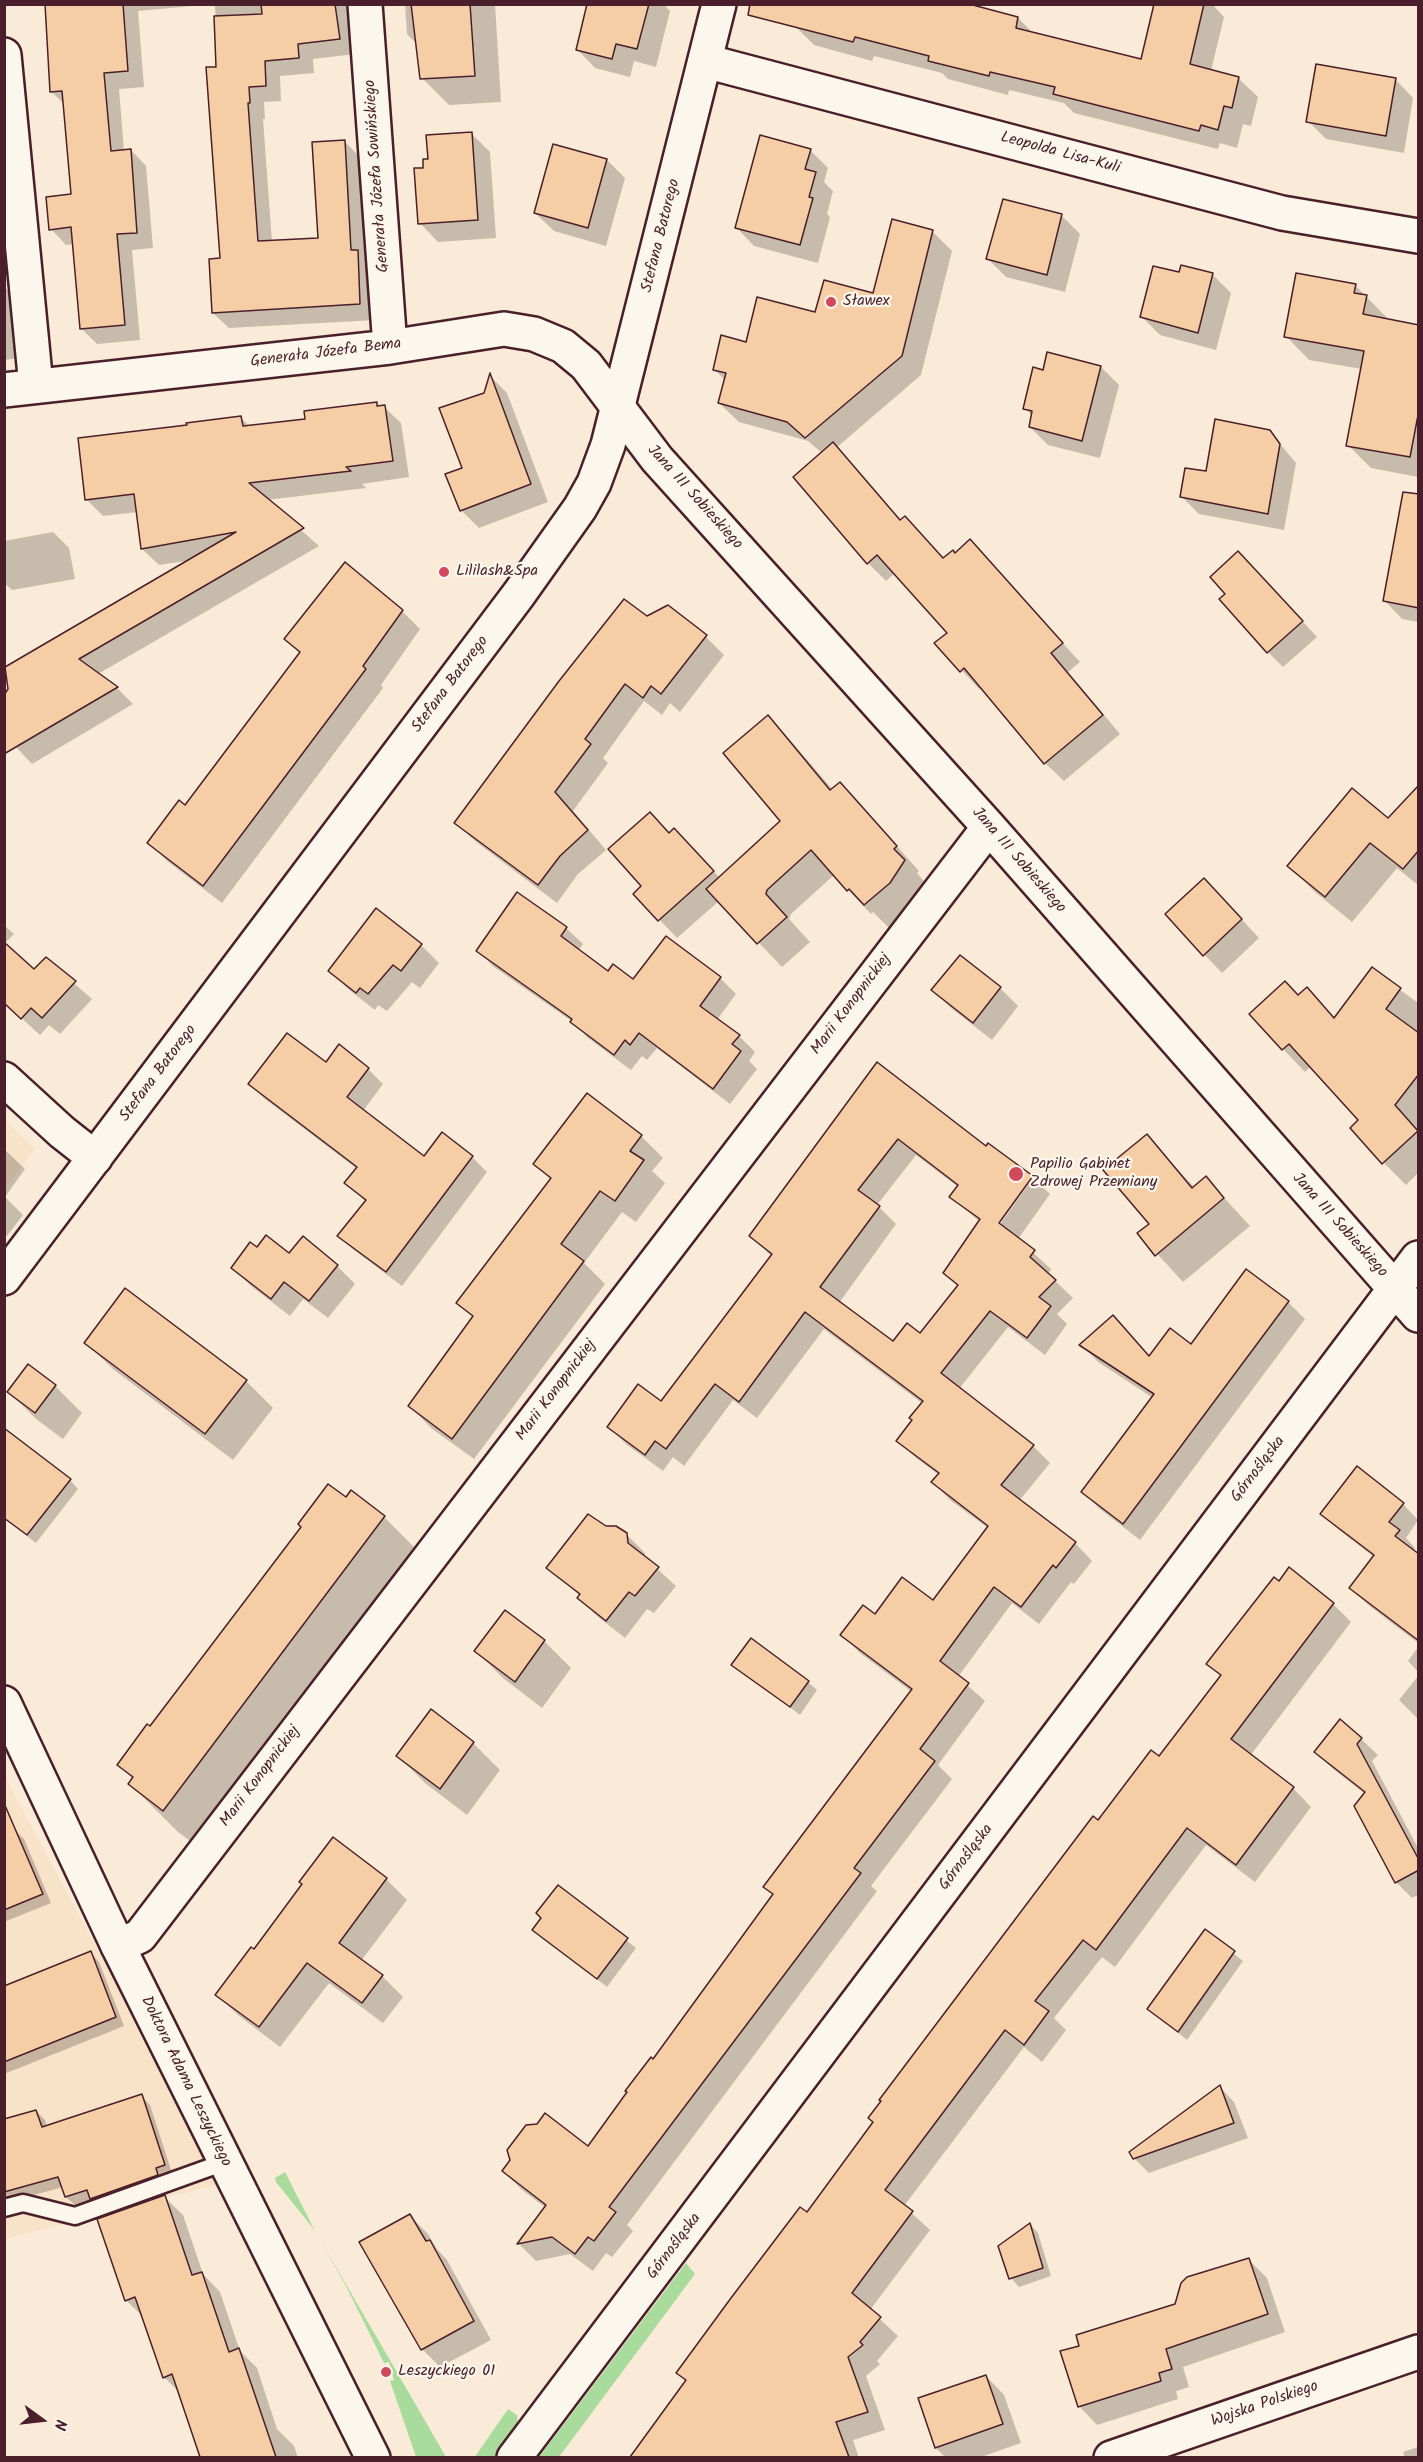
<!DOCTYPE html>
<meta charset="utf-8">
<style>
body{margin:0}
#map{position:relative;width:1423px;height:2462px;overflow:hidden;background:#f9ebd7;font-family:Kalam,sans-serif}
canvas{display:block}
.frame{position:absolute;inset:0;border:6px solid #4a1f2b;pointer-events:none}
.north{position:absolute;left:12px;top:2390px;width:60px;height:60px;-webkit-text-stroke:4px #fbf7ec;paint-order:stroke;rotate:105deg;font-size:16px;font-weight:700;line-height:24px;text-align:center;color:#4a1f2b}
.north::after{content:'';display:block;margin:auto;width:21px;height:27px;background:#4a1f2b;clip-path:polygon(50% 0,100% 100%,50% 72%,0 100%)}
</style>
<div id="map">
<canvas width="1423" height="2462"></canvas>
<div class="frame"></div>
<div class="north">N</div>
</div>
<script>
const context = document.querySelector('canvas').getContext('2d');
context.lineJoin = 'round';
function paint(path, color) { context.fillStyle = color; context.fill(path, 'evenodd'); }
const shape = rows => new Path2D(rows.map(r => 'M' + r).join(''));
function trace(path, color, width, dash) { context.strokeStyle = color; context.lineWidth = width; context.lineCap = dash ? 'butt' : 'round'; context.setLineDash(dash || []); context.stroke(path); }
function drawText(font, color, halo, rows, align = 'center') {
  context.font = font + ' Kalam,sans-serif'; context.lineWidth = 4.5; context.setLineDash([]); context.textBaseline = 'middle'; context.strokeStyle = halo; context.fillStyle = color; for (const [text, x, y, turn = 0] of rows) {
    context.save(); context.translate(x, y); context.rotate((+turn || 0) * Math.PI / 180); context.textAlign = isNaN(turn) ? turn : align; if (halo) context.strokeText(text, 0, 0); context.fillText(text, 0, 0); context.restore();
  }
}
paint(shape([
 [5,1121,35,1149,5,1190],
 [4,1775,223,2183,5,2239,4,2239]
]), '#f8e2c8');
paint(shape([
 [285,2172,314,2229,446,2457,416,2457,390,2381,394,2380,389,2362,384,2363,347,2288,316,2232,276,2182,275,2178],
 [686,2263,695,2274,559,2457,539,2457],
 [508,2409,517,2415,518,2425,494,2457,474,2458]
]), '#a9db9c');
paint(shape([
 [47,4,214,4,138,11,144,87,119,89,124,151,131,150,146,166,153,248,132,250,140,340,97,344,82,329,74,244,66,245,51,229,72,195,65,105,51,91],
 [215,4,348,4,355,54,313,59,314,73,280,76,281,101,264,102,265,119,263,119,272,242,320,239,344,141,360,157,366,261,373,267,376,320,229,328,213,313,222,260],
 [405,4,495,4,501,102,449,105,422,78,418,45,407,34],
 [589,4,663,4,670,11,656,67,634,61,630,77,595,68,577,49],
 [1155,4,1212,4,1224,17,1211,71,1238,78,1258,97,1251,126,1243,124,1237,148,1220,143,1218,149,1074,113,1064,103,1009,90,1008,95,948,79,942,73,874,56,872,61,814,45,795,26,1018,18,1034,34,1142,60],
 [1395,79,1413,98,1404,153,1326,139,1308,121],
 [472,134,490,152,496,238,438,242,420,223,425,170,430,160],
 [810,150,828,168,824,182,833,191,827,214,830,217,818,263,754,246,736,227],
 [607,160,625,178,606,246,554,231,535,213],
 [1061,215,1080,234,1065,292,1006,277,988,259],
 [932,231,952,251,921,375,836,448,901,521,944,559,956,554,970,541,1080,662,1068,672,1120,734,1064,781,1045,763,982,687,979,689,937,643,949,633,895,573,886,581,868,563,822,453,808,441,739,422,719,403,725,380,714,369,747,344,816,313,874,295],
 [1182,267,1213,275,1231,293,1216,350,1160,335,1142,317,1180,274],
 [1355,285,1389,320,1418,326,1418,477,1371,468,1348,445,1362,369,1309,360,1286,336],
 [4,287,24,305,29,357,4,360],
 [1101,367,1119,385,1100,458,1048,445,1030,427,1033,416,1024,408,1044,372],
 [490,376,507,393,548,502,479,528,461,510,464,469],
 [376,404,380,407,384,407,401,423,409,477,362,484,366,488,267,500,319,546,98,674,117,688,133,704,32,764,16,747,7,668,192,560,159,565,142,549,138,512,103,516,86,499,188,426,241,418,250,427,307,420],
 [1269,431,1296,463,1284,530,1199,514,1182,497,1207,473],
 [1418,507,1418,622,1402,619,1384,600],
 [53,532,69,548,75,579,12,590,4,583,4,541],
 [1254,568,1317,637,1283,667,1268,652],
 [668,607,706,637,724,655,680,712,670,703,662,715,644,701,603,758,608,763,573,811,606,850,578,874,557,903,475,841,456,823,646,618],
 [402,611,420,629,381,685,383,688,222,903,167,861,149,842,186,807,300,653,286,639],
 [768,717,791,741,833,790,840,784,863,808,919,871,917,873,927,885,913,907,889,928,873,912,871,914,834,875,791,914,789,919,810,942,782,967,719,901,677,938,635,894,643,886,670,834,692,848,720,878,782,821],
 [1418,785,1418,885,1397,868,1352,922,1315,892,1289,866,1388,820],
 [1222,898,1259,938,1222,973,1204,954],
 [4,925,14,934,4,944],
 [566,928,583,944,578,951,608,973,633,981,720,978,736,994,717,1020,739,1036,755,1052,749,1061,757,1069,730,1104,657,1048,647,1060,642,1056,631,1070,588,1038,573,1022,494,967,478,951],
 [421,945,439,963,420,988,412,982,387,1011,378,1005,375,1010,348,989,330,971],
 [46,959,92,999,60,1034,49,1025,40,1035,4,1002],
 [1372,969,1418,1003,1418,1126,1417,1128,1418,1130,1418,1173,1406,1185,1383,1162,1360,1121,1311,1066,1305,1072,1283,1049,1298,996,1307,989,1335,1018],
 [1000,988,1018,1006,992,1040,951,1008,933,990],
 [326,1064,368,1069,383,1084,363,1111,425,1158,472,1157,487,1172,402,1286,354,1250,339,1236,366,1202,346,1183,357,1169,265,1099,250,1084],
 [877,1064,986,1148,988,1145,1033,1178,1030,1178,994,1229,996,1230,1033,1178,1050,1194,1018,1239,1051,1269,1048,1274,1073,1298,1057,1314,1067,1324,1045,1355,1008,1327,959,1389,1033,1446,1050,1463,1019,1501,1075,1543,1092,1561,1074,1584,1071,1582,1039,1624,1012,1603,958,1677,985,1701,938,1765,952,1779,871,1886,877,1891,627,2225,633,2231,612,2257,606,2253,593,2271,570,2254,536,2261,519,2244,546,2208,521,2189,503,2171,588,2148,653,2061,774,1896,765,1886,912,1692,860,1653,842,1635,875,1616,933,1602,988,1528,950,1500,933,1482,939,1475,916,1458,898,1441,914,1420,923,1404,824,1329,757,1418,733,1400,684,1466,673,1457,663,1471,626,1444,609,1427,661,1403,772,1257,751,1236],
 [916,1155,958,1187,951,1197,980,1222,945,1273,959,1287,920,1335,893,1343,839,1303,896,1224,877,1205],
 [587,1095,641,1136,663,1158,652,1171,665,1183,636,1222,622,1212,584,1263,605,1284,474,1459,431,1428,410,1406,474,1318,458,1303,551,1180,535,1164],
 [1146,1136,1195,1188,1206,1178,1250,1226,1183,1282,1139,1234,1151,1224],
 [4,1149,25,1169,5,1197,23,1215,7,1236,4,1234],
 [257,1249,337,1266,355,1284,328,1318,303,1299,290,1316,251,1286,232,1267],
 [125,1290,246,1381,273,1408,233,1460,113,1369,86,1343],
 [1288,1302,1305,1319,1140,1540,1100,1509,1083,1492,1153,1398,1098,1362,1082,1345,1113,1317,1150,1357,1191,1346],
 [28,1366,55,1386,82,1413,63,1439,36,1419,9,1392],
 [4,1449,70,1480,78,1489,36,1543,4,1518],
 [351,1492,384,1517,432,1565,212,1857,178,1832,130,1784,134,1780,119,1765],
 [1403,1504,1418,1520,1406,1538,1415,1548,1413,1551,1418,1556,1418,1643,1367,1604,1351,1588,1374,1557,1339,1530,1322,1514],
 [605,1528,626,1534,645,1553,645,1558,676,1586,654,1613,647,1609,625,1638,597,1616,579,1598,580,1596,548,1568],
 [1279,1583,1333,1604,1351,1622,1250,1756,1293,1788,1311,1807,1255,1882,1206,1845,1115,1967,1102,1957,1054,2018,1066,2030,1042,2062,1024,2047,904,2206,930,2230,870,2310,898,2336,877,2361,880,2364,866,2376,885,2430,853,2440,859,2458,631,2458,686,2382,678,2373,807,2214,1098,1822,1159,1759,1221,1677,1208,1664],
 [505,1613,544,1641,571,1668,542,1708,503,1678,476,1651],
 [1418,1647,1418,1672,1408,1661],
 [733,1664,808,1682,817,1690,800,1715],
 [1418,1676,1418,1719,1399,1700],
 [431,1712,473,1743,500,1770,467,1815,425,1783,398,1756],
 [1361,1739,1378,1755,1372,1761,1418,1848,1418,1895,1412,1898,1396,1882,1365,1794,1332,1768,1316,1752],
 [15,1830,24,1839,51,1903,4,1922,4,1835],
 [386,1879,407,1900,361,1961,382,1976,403,1997,383,2023,329,1983,280,2047,238,2015,217,1995,255,1951],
 [558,1887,636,1948,607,1987,534,1930,543,1918],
 [1205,1931,1243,1961,1187,2040,1149,2009],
 [91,1953,99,1962,124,2026,4,2074,4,1987],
 [1220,2087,1234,2102,1248,2138,1149,2173,1134,2158],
 [141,2096,150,2105,172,2173,100,2207,92,2200,75,2205,66,2197,63,2187,4,2203,4,2156,36,2111,45,2120,47,2127],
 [164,2197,183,2215,203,2274,220,2292,240,2351,257,2368,277,2429,294,2446,298,2458,204,2458,201,2454,180,2393,164,2377,144,2318,126,2300],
 [410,2216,428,2234,437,2249,447,2260,491,2340,440,2367,422,2349],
 [1030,2224,1038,2233,1051,2276,1019,2287,1011,2278],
 [1249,2260,1267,2278,1285,2332,1183,2367,1189,2387,1176,2391,1178,2399,1097,2425,1079,2406,1081,2347,1176,2305],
 [986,2376,1004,2395,1021,2443,978,2458,946,2458,936,2448,920,2399],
 [1418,2447,1418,2458,1405,2458,1403,2452]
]), '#0003');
const building = shape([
 [45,4,123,4,128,71,104,73,111,151,131,149,137,233,117,234,125,325,80,329,71,227,49,230,46,197,71,194,62,91,50,92,45,4],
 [261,4,335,4,340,39,298,44,299,58,265,61,266,86,249,87,250,103,248,103,258,241,318,238,312,142,345,140,351,250,358,250,360,304,212,313,209,259,220,258,206,67,216,67,214,16,262,14,261,4],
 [411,4,470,4,475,76,420,79,411,4],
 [587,4,649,4,637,49,616,44,612,59,576,50,587,4],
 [750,4,969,4,1018,17,1016,28,1141,59,1154,4,1204,4,1190,64,1239,77,1232,108,1224,106,1218,130,1201,125,1199,131,1053,94,1055,87,990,72,989,76,928,61,929,56,855,37,853,42,748,15,750,4],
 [1316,64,1396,78,1386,136,1306,122,1316,64],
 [472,132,478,220,418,224,414,168,423,168,423,159,428,159,426,135,472,132],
 [760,135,811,149,805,169,816,172,809,197,813,198,800,245,735,228,760,135],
 [553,144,607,159,588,228,534,213,553,144],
 [1003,199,1062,214,1047,275,986,259,1003,199],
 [892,219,933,230,902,356,805,438,787,422,718,403,726,373,713,370,721,335,746,342,757,297,815,312,824,280,873,293,892,219],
 [1181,265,1213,273,1198,333,1140,317,1153,266,1179,272,1181,265],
 [1296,273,1356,284,1354,293,1367,295,1363,314,1419,325,1419,410,1410,457,1346,446,1364,351,1284,337,1296,273],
 [1047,352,1101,366,1082,441,1029,427,1032,411,1023,409,1033,367,1043,370,1047,352],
 [490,373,531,484,460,511,445,474,462,468,439,408,484,393,490,373],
 [377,402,377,406,385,405,393,461,346,467,351,471,249,483,304,528,79,659,118,687,4,754,4,695,8,689,5,667,236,532,141,549,134,494,85,500,78,438,187,425,186,423,241,416,243,426,305,419,304,411,377,402],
 [1215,419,1270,430,1280,444,1268,514,1180,497,1185,468,1206,471,1215,419],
 [833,442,900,520,905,516,943,558,953,550,955,553,970,539,1063,643,1051,653,1103,715,1044,764,964,668,960,672,934,643,947,633,877,555,867,564,793,477,833,442],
 [1403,492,1419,494,1419,608,1383,601,1403,492],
 [1238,551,1303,621,1267,653,1219,599,1225,594,1210,577,1238,551],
 [345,562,403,610,363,666,366,669,203,886,147,843,179,800,185,805,300,652,284,639,345,562],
 [624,599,647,616,668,605,707,635,661,694,651,686,643,698,625,684,585,739,591,744,555,792,588,830,560,856,538,885,454,823,559,681,624,599],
 [768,715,830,790,840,782,897,846,894,849,905,860,890,883,864,905,849,889,847,891,811,850,767,890,766,894,787,917,757,944,706,889,780,821,723,753,768,715],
 [1419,785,1419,850,1403,869,1370,843,1325,897,1287,866,1352,788,1388,818,1419,785],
 [650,812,669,833,674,828,714,871,658,921,633,894,641,886,608,849,650,812],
 [1204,878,1242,919,1203,956,1165,914,1204,878],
 [517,892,567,927,561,936,608,971,613,964,633,979,666,936,721,977,700,1006,740,1035,732,1044,741,1051,713,1089,639,1033,630,1045,625,1040,614,1055,570,1022,572,1019,476,951,517,892],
 [376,908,422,944,401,971,393,965,368,994,360,988,356,993,328,971,376,908],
 [4,942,34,969,46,957,76,981,42,1018,31,1008,21,1019,4,1003,4,942],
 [960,955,1001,987,973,1023,931,990,960,955],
 [1372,967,1401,988,1386,1009,1419,1033,1419,1074,1395,1105,1418,1131,1382,1164,1350,1128,1358,1120,1289,1044,1282,1050,1249,1014,1285,981,1298,995,1307,987,1334,1018,1372,967],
 [287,1033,326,1062,339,1044,369,1068,347,1097,424,1156,442,1132,473,1156,386,1272,337,1236,366,1200,344,1183,357,1167,248,1084,287,1033],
 [877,1062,986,1146,988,1143,1033,1176,999,1223,1035,1250,1030,1257,1056,1280,1039,1297,1051,1306,1027,1338,990,1311,941,1373,1034,1445,1001,1485,1076,1542,1056,1568,1053,1565,1021,1607,994,1587,940,1661,969,1683,920,1749,935,1761,854,1868,861,1873,609,2207,616,2212,594,2241,588,2237,575,2254,552,2237,517,2244,546,2205,502,2171,510,2160,507,2150,526,2125,537,2124,545,2113,588,2146,627,2092,625,2091,651,2057,653,2059,773,1894,763,1887,912,1689,840,1635,863,1605,875,1614,902,1577,933,1600,988,1526,931,1482,939,1473,896,1441,912,1420,909,1418,923,1401,805,1312,739,1402,715,1384,666,1449,655,1441,645,1455,607,1427,638,1384,661,1401,772,1254,749,1236,877,1062],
 [898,1139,958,1185,949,1197,980,1219,943,1273,958,1285,920,1333,907,1323,893,1341,820,1287,880,1206,858,1190,898,1139],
 [587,1093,642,1135,630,1151,644,1160,615,1201,600,1191,561,1244,584,1261,452,1439,408,1406,473,1316,456,1303,551,1178,533,1164,587,1093],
 [1147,1134,1192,1188,1206,1176,1224,1198,1155,1256,1137,1233,1149,1224,1103,1170,1147,1134],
 [266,1235,289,1253,303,1236,338,1265,309,1301,284,1282,271,1299,231,1268,250,1242,257,1247,266,1235],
 [1246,1269,1289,1301,1123,1524,1081,1492,1154,1394,1079,1345,1113,1315,1149,1356,1170,1328,1191,1344,1246,1269],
 [125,1288,247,1380,205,1434,84,1343,125,1288],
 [28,1364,56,1385,35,1413,7,1392,28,1364],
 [4,1428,71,1479,27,1535,4,1518,4,1428],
 [1357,1466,1404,1503,1389,1522,1400,1530,1395,1536,1419,1554,1419,1641,1349,1588,1374,1555,1320,1514,1357,1466],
 [328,1484,346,1497,351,1490,385,1516,163,1811,128,1784,133,1777,117,1765,147,1724,150,1726,301,1527,298,1524,328,1484],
 [588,1514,606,1526,616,1526,627,1533,628,1543,659,1567,635,1596,629,1592,606,1621,577,1598,580,1594,546,1568,588,1514],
 [1289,1567,1334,1603,1231,1739,1294,1787,1236,1865,1187,1828,1096,1950,1083,1940,1035,2001,1049,2011,1024,2045,1005,2030,885,2190,913,2211,852,2293,881,2317,860,2342,863,2345,848,2357,868,2412,836,2422,849,2457,630,2457,686,2380,676,2373,731,2298,800,2207,807,2212,873,2122,868,2118,881,2101,879,2100,1093,1816,1098,1820,1151,1750,1159,1756,1221,1675,1206,1664,1274,1577,1279,1581,1289,1567],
 [505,1610,545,1640,515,1682,474,1651,505,1610],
 [751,1638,809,1681,790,1707,731,1665,751,1638],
 [431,1709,474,1742,440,1789,396,1756,431,1709],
 [1340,1719,1362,1738,1357,1744,1419,1860,1419,1870,1395,1883,1354,1806,1365,1792,1314,1752,1340,1719],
 [4,1803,43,1894,4,1910,4,1803],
 [333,1837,387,1878,339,1943,383,1975,362,2003,307,1963,259,2027,215,1995,251,1947,254,1949,302,1884,299,1882,333,1837],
 [558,1885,628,1938,597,1979,532,1930,541,1918,536,1913,558,1885],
 [1205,1929,1235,1951,1178,2032,1147,2009,1205,1929],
 [91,1951,116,2017,4,2062,4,1986,91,1951],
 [1220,2085,1234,2123,1133,2159,1129,2152,1220,2085],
 [142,2094,165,2165,156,2168,158,2175,90,2199,87,2190,65,2197,58,2177,4,2192,4,2119,36,2110,42,2127,142,2094],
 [165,2195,192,2275,202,2272,229,2352,239,2348,276,2457,200,2457,172,2374,163,2378,135,2297,125,2301,97,2219,165,2195],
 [410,2214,426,2241,430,2240,474,2321,421,2350,359,2242,410,2214],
 [1030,2223,1043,2268,1009,2279,998,2246,1030,2223],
 [1249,2258,1268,2314,1166,2349,1172,2369,1159,2373,1161,2381,1078,2407,1060,2351,1079,2346,1076,2335,1175,2304,1181,2283,1187,2277,1249,2258],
 [986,2375,1003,2424,935,2448,918,2398,986,2375]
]);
paint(building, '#f5cea5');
trace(building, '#4a1f2b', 1.5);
const lane = shape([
 [4,2208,23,2203,75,2216,225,2162]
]);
const street = shape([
 [365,4,390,347],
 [4,55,36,386],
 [705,61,1282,213,1418,236],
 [4,390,390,347,504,329,534,334,563,346,586,365,657,459,989,827,1418,1315],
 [4,1079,62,1132,95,1158],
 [118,1946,140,1936,989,827],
 [514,2458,1418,1258]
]);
const secondary = shape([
 [4,1278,519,594,580,508,594,483,608,445,719,4],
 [4,1703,118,1946,373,2458],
 [1111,2458,1418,2352]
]);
trace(lane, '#4a1f2b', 21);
trace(street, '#4a1f2b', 38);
trace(secondary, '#4a1f2b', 38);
trace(lane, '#fbf7ec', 16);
trace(street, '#fbf7ec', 33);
trace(secondary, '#fbf7ec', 33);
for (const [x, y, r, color] of [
 [831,302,6,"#d1495b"],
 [444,572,6,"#d1495b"],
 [1016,1174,8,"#d1495b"],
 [386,2372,6,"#d1495b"]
]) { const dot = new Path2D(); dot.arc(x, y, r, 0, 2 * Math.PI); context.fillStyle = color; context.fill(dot); trace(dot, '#fbf7ec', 2); }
drawText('16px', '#4a1f2b', '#fbf7ec', [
 ["Leopolda Lisa-Kuli",1060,154,15],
 ["Generała Józefa Sowińskiego",378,176,-94],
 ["Stefana Batorego",662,236,-76],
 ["Generała Józefa Bema",326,354,-7],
 ["Jana III Sobieskiego",694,498,48],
 ["Stefana Batorego",451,685,-53],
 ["Jana III Sobieskiego",1018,861,49],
 ["Marii Konopnickiej",852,1005,-53],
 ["Stefana Batorego",159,1074,-53],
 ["Jana III Sobieskiego",1339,1226,48],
 ["Marii Konopnickiej",557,1391,-53],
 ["Górnośląska",1259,1470,-53],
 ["Marii Konopnickiej",261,1777,-53],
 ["Górnośląska",967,1858,-53],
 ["Doktora Adama Leszyckiego",185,2082,64],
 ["Górnośląska",675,2247,-53],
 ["Wojska Polskiego",1265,2405,-19]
]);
drawText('16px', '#4a1f2b', '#fbf7ec', [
 ["Sławex",843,302],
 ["Lililash&Spa",456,572],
 ["Papilio Gabinet",1030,1165],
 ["Zdrowej Przemiany",1030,1183],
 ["Leszyckiego 01",398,2372]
], 'left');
</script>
